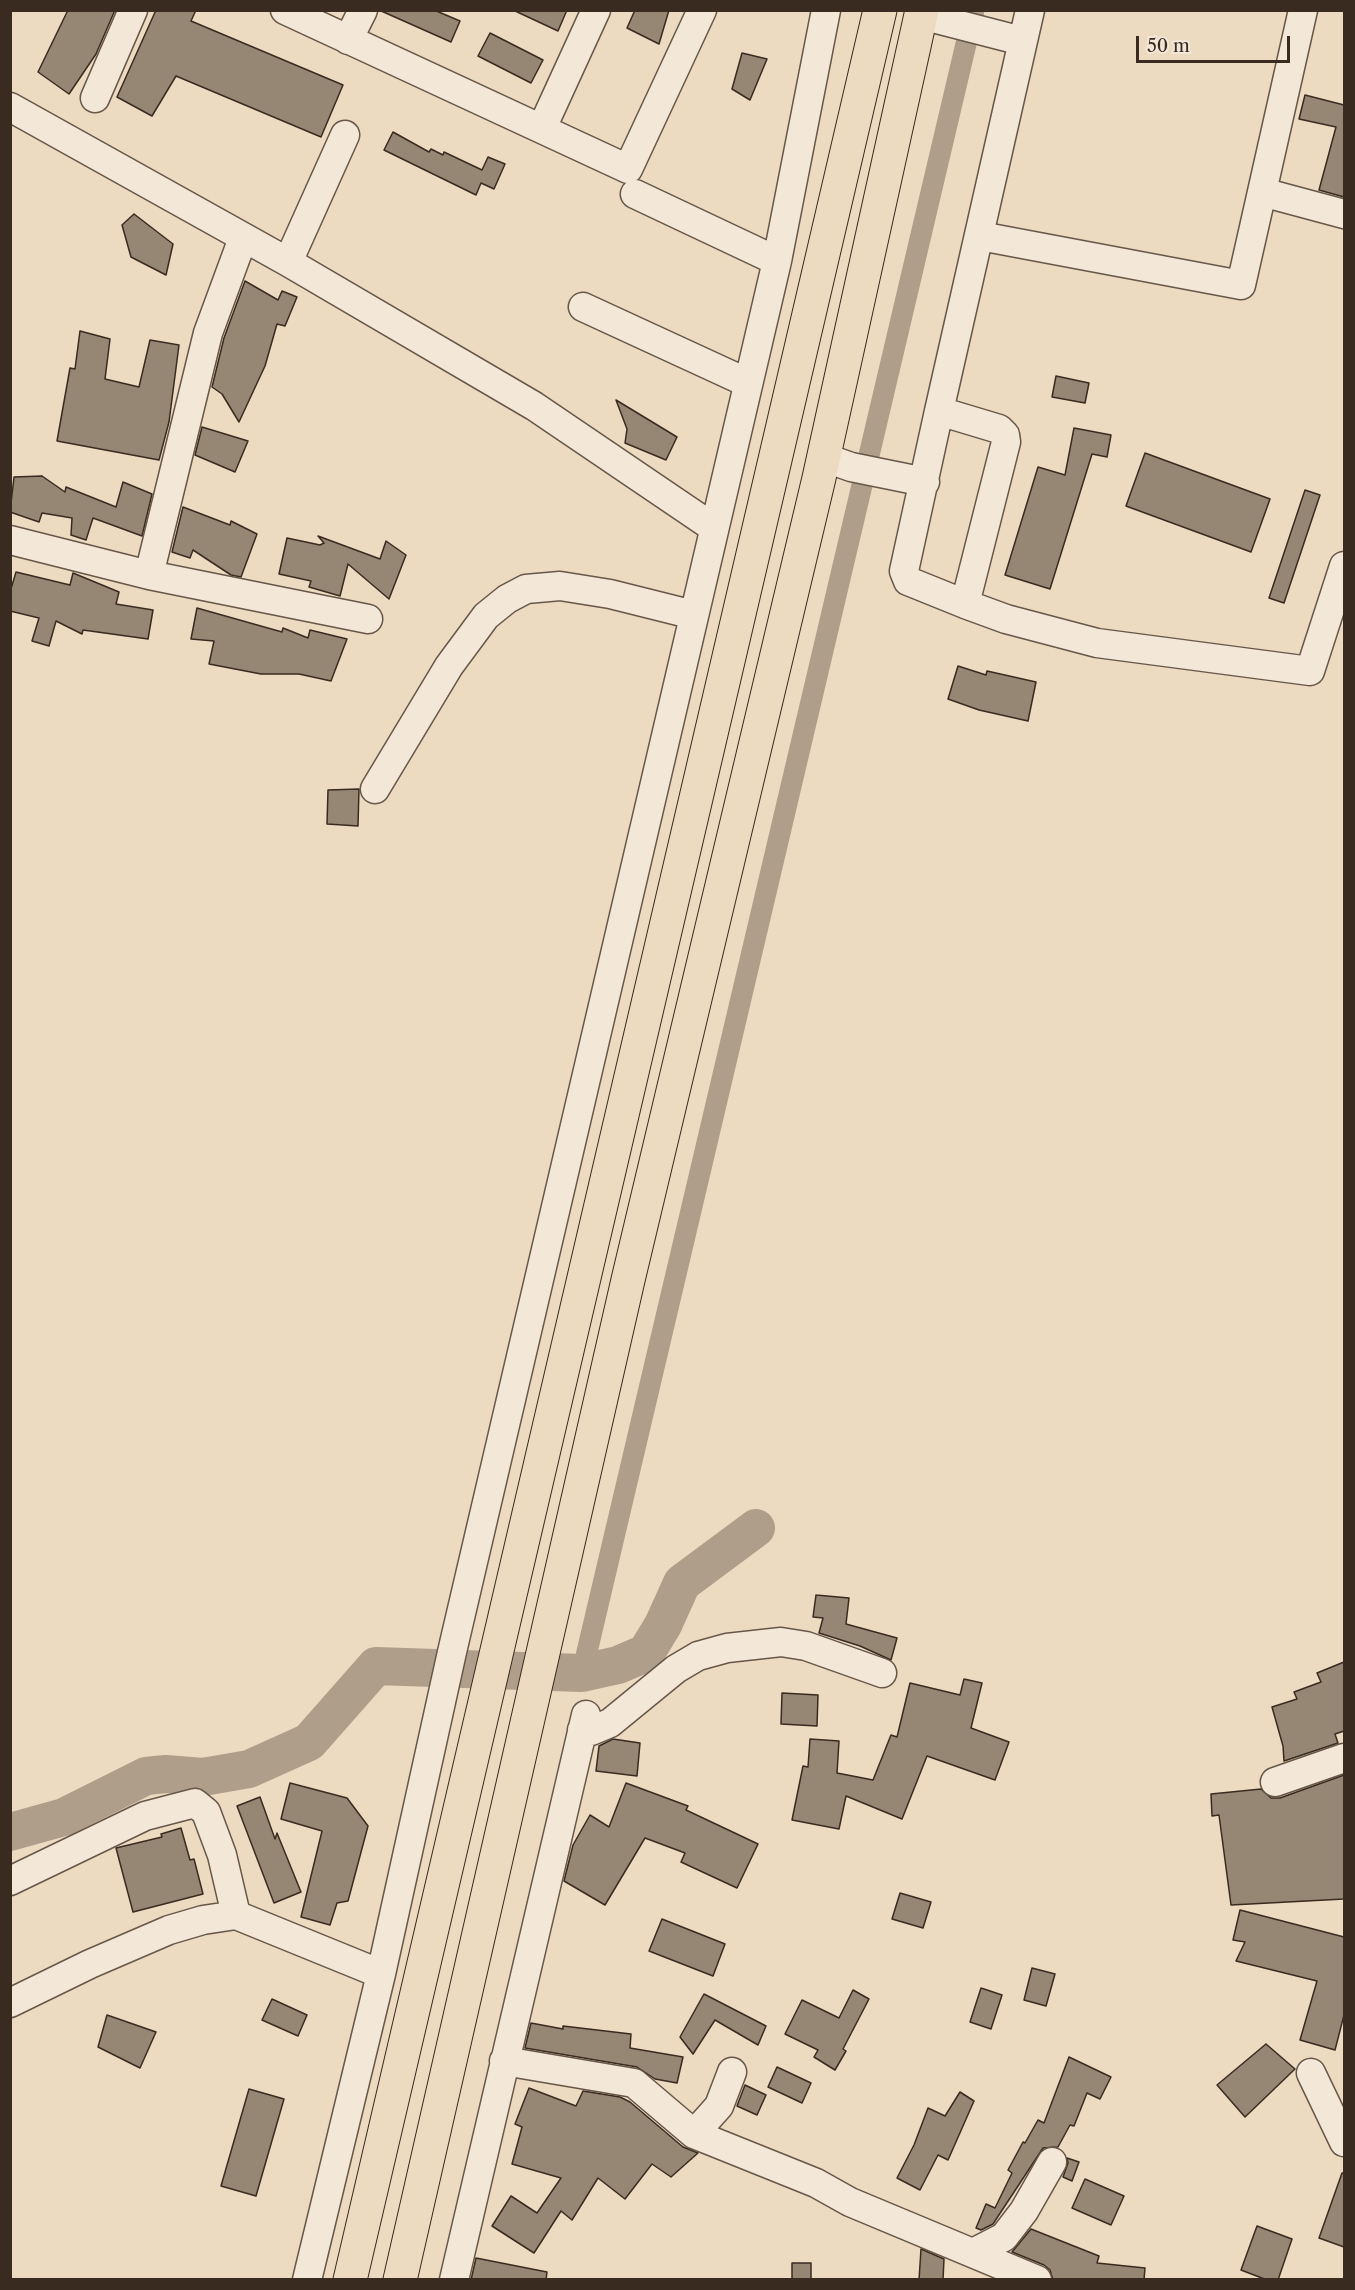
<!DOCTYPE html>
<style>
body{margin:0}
#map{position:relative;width:1355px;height:2290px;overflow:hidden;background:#ecdac1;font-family:"Libre Caslon Text",serif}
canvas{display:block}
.frame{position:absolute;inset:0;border:12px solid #392b20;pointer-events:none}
.scale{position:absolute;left:1136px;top:36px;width:154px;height:27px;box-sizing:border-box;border:3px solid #392b20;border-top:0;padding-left:8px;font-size:18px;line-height:21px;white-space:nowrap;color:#392b20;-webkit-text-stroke:4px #f3e7d7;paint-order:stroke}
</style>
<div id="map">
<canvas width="1355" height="2290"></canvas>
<div class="frame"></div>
<div class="scale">50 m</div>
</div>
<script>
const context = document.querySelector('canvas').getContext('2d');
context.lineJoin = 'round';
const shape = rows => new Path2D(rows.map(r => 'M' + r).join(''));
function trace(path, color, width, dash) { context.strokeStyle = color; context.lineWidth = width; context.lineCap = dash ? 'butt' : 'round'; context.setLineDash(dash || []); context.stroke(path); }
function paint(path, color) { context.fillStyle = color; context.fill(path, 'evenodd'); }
trace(shape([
 [582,1673,974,10]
]), '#af9e8a', 21);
trace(shape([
 [10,1832,64,1817,146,1776,166,1774,203,1777,249,1769,309,1742,376,1666,582,1673,618,1665,646,1653,663,1625,682,1583,756,1528]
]), '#af9e8a', 38);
const building = shape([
 [68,10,115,10,96,54,69,94,38,72,68,10],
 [156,10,196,10,191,21,343,85,321,137,176,76,152,116,117,97,156,10],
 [379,10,434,10,460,21,451,42,379,10],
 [513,10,567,10,558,31,513,10],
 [635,10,669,10,659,44,627,28,635,10],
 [490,33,543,60,531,83,478,56,490,33],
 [742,53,767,59,750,100,732,89,742,53],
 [1305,95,1344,105,1344,197,1319,190,1336,127,1299,119,1305,95],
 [393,132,429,152,431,149,443,155,444,152,482,170,488,157,505,164,494,189,481,183,476,195,384,150,393,132],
 [134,214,173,244,166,275,131,257,122,225,134,214],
 [245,281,278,300,282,291,297,297,285,326,277,324,265,366,239,422,222,394,212,387,224,338,245,281],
 [80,331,110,339,105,379,139,387,150,340,179,345,169,422,159,460,57,441,70,368,75,369,80,331],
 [1056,376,1089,383,1085,403,1052,397,1056,376],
 [616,400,677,437,666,460,625,443,627,429,616,400],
 [202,427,248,441,235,472,195,455,202,427],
 [1074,428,1111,435,1107,457,1092,454,1050,589,1005,575,1038,467,1065,475,1074,428],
 [1145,453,1270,499,1251,552,1126,506,1145,453],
 [42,476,65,492,66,487,116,507,123,482,152,494,142,536,93,518,86,540,71,535,72,518,42,513,39,522,10,512,14,477,42,476],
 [1305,490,1320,495,1284,603,1269,598,1305,490],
 [183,507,230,525,231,521,257,534,241,577,231,575,193,550,190,558,172,552,183,507],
 [318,536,380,559,386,541,406,555,389,599,348,564,340,596,309,587,311,581,279,574,287,538,320,545,324,543,318,536],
 [16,572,70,585,73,573,119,592,116,604,153,610,148,639,83,630,82,634,56,621,49,646,32,641,39,618,10,611,10,592,16,572],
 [197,608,282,632,283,628,308,638,310,630,347,639,331,681,299,674,261,674,209,664,214,641,191,639,197,608],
 [958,666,986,675,987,671,1036,682,1028,721,979,710,948,699,958,666],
 [359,789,358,826,327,824,328,790,359,789],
 [816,1595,849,1598,846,1624,897,1638,891,1660,860,1646,819,1633,823,1618,813,1617,816,1595],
 [1344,1662,1344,1731,1335,1734,1338,1743,1284,1761,1283,1746,1272,1707,1297,1699,1294,1692,1321,1682,1317,1673,1344,1662],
 [964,1679,982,1683,971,1728,1009,1742,995,1780,927,1756,902,1819,846,1796,839,1829,792,1820,803,1766,808,1767,810,1739,839,1741,837,1773,873,1780,891,1735,897,1737,910,1683,960,1695,964,1679],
 [782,1693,818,1695,817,1726,781,1724,782,1693],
 [613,1739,640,1743,637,1776,596,1771,599,1746,613,1739],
 [1344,1775,1344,1899,1231,1905,1219,1815,1212,1816,1211,1794,1261,1789,1271,1798,1280,1798,1344,1775],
 [290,1783,347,1798,368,1826,348,1901,337,1903,330,1925,301,1917,322,1831,281,1819,290,1783],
 [626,1783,688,1806,686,1810,758,1844,737,1888,681,1862,685,1853,645,1838,605,1905,564,1881,573,1845,590,1815,609,1827,626,1783],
 [260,1797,275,1839,277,1833,301,1892,274,1903,237,1806,260,1797],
 [181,1828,190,1860,194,1859,203,1894,133,1912,116,1848,162,1837,161,1834,181,1828],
 [900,1893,931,1902,923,1928,892,1919,900,1893],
 [1240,1910,1344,1937,1344,2015,1335,2050,1300,2040,1317,1981,1236,1961,1245,1942,1233,1940,1240,1910],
 [662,1919,725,1944,713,1976,649,1951,662,1919],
 [1032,1968,1055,1974,1046,2006,1024,2000,1032,1968],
 [981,1988,1002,1995,991,2029,970,2022,981,1988],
 [853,1990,869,1999,843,2049,846,2051,835,2070,814,2057,818,2050,785,2034,802,2000,839,2018,853,1990],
 [704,1994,766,2026,758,2045,715,2020,693,2054,680,2037,704,1994],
 [272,1999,307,2015,298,2036,262,2020,272,1999],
 [107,2015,156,2032,140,2068,98,2047,107,2015],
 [531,2023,563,2029,563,2026,631,2034,630,2048,683,2057,677,2083,655,2079,637,2067,525,2048,531,2023],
 [1266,2044,1295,2069,1245,2117,1217,2085,1266,2044],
 [1069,2057,1111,2077,1100,2099,1087,2093,1074,2126,1070,2125,1058,2147,1043,2148,993,2224,981,2230,976,2228,986,2204,995,2208,1012,2173,1008,2170,1023,2142,1025,2143,1038,2120,1044,2123,1069,2057],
 [777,2067,811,2083,802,2103,768,2087,777,2067],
 [745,2085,766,2095,757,2115,737,2106,745,2085],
 [529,2088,576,2106,583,2091,620,2097,630,2102,683,2147,698,2153,671,2177,652,2164,625,2199,598,2178,572,2220,561,2211,534,2253,492,2226,511,2196,537,2213,561,2178,512,2164,522,2127,515,2124,529,2088],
 [249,2089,284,2099,256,2196,221,2186,249,2089],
 [960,2092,974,2101,948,2160,938,2155,920,2190,897,2178,914,2145,928,2108,945,2116,960,2092],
 [1067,2158,1079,2162,1072,2181,1063,2177,1068,2163,1067,2158],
 [1342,2173,1344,2173,1344,2247,1319,2238,1342,2173],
 [1085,2179,1124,2196,1111,2225,1072,2208,1085,2179],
 [1257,2226,1292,2239,1278,2280,1267,2280,1241,2270,1257,2226],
 [1031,2229,1099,2256,1097,2263,1145,2268,1144,2280,1053,2280,1050,2270,1044,2265,1012,2252,1031,2229],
 [921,2249,944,2259,943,2280,919,2280,921,2249],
 [476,2258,547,2272,546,2280,471,2280,476,2258],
 [792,2263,811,2263,811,2280,792,2280,792,2263]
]);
paint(building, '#968674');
trace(building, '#392b20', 1.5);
const minor = shape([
 [285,10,628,169,702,10],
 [921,15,1022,41],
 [348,40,363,10],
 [95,98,133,10],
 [10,107,288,262,534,406,714,528],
 [542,128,596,10],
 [1262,192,1344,214],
 [635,194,777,261],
 [980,236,1241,285,1303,10],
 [243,238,208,333,149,575,368,619],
 [288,262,345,135],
 [583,307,748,383],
 [939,411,999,429,1005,435,1006,442,965,604,908,581,904,571,939,411],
 [939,411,1030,10],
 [823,457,851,467,925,482],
 [10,540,149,575],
 [965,604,1006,619,1097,643,1310,671,1344,566],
 [375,789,449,666,486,616,507,599,526,589,560,586,610,594,694,615],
 [582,1730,591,1731,610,1723,676,1669,698,1656,727,1648,781,1642,806,1646,882,1673],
 [1275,1782,1344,1758],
 [10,1881,145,1816,195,1803,206,1812,222,1855,236,1915],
 [10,2003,90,1964,169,1930,203,1920,236,1915,381,1974],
 [504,2061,634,2083,694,2134,719,2106,732,2072],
 [1311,2073,1344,2142],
 [694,2134,816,2183,850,2202,1037,2280],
 [973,2253,1004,2237,1024,2211,1052,2162],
 [307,2280,381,1974,452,1652,777,261,826,10],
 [454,2280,586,1715]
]);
const major = shape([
 [350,2280,880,10],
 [400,2280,628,1280,819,478,922,10]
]);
trace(minor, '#665748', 31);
trace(major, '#392b20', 35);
trace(minor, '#f3e7d7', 28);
trace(major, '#ecdac1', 33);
</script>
